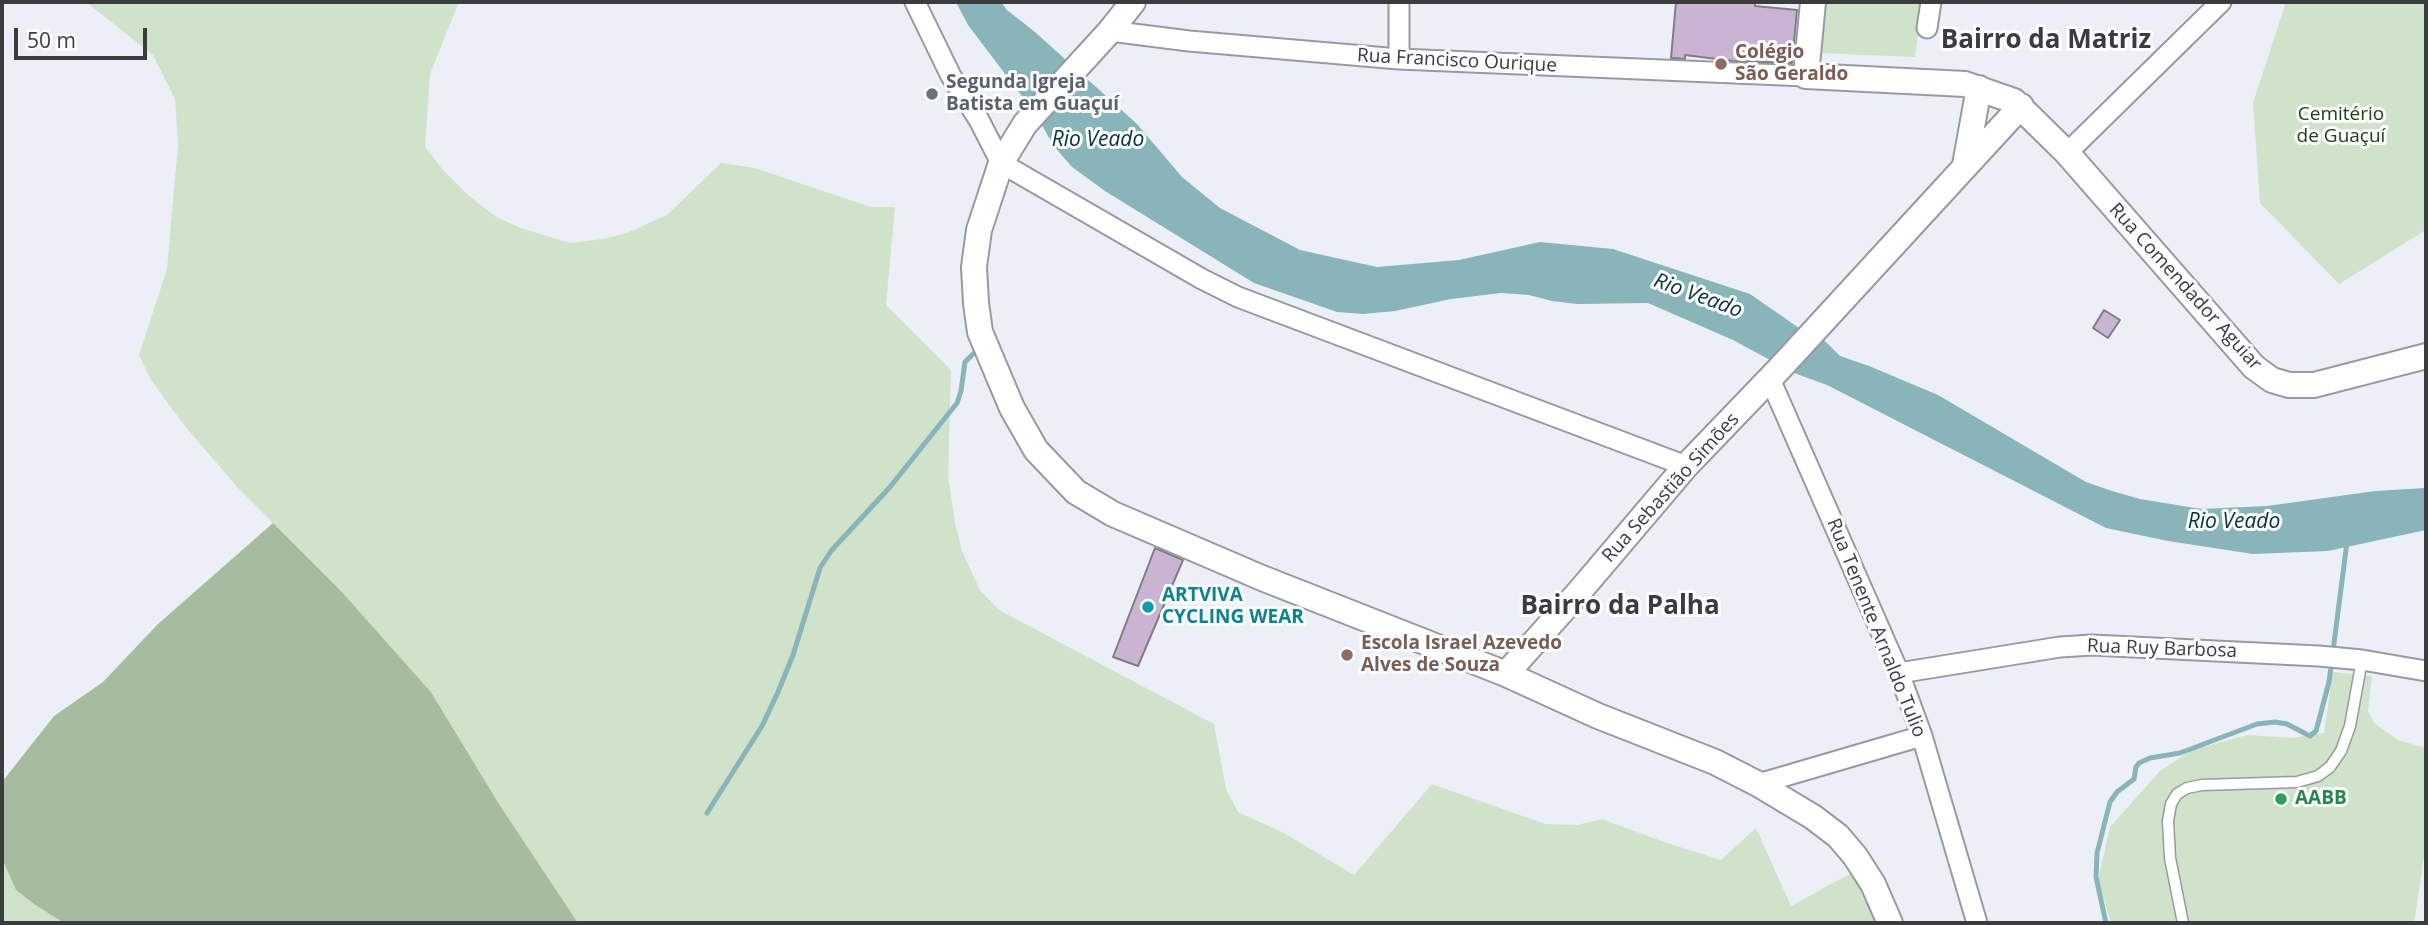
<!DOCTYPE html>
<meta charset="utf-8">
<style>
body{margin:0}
#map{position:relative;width:2428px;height:925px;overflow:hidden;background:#ecf0f6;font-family:"Open Sans",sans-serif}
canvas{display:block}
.frame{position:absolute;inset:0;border:4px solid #3a3c3e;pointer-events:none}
.scale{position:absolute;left:14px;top:28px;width:133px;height:32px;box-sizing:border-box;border:4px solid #3a3c3e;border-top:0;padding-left:9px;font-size:21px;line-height:24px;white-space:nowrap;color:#3a3c3e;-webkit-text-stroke:5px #fcfdfe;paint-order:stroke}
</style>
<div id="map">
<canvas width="2428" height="925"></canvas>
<div class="frame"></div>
<div class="scale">50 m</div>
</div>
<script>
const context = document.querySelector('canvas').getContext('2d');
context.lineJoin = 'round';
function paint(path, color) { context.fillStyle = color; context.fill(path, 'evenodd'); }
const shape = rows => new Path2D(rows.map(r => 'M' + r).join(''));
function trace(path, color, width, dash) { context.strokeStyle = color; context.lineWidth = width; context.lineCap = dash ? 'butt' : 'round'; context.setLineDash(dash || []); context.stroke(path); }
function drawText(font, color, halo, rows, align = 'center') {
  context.font = font + ' "Open Sans",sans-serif'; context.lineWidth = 6; context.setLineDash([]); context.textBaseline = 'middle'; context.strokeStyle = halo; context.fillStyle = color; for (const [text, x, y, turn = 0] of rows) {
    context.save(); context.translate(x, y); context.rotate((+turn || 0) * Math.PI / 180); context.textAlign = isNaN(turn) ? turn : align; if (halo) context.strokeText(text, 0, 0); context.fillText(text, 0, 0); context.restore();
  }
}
paint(shape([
 [86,2,459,2,430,74,425,147,443,170,468,195,496,217,521,228,570,243,603,239,627,233,667,215,721,163,755,168,870,207,895,207,886,305,951,370,948,476,955,522,962,551,980,590,999,610,1214,724,1226,789,1238,812,1284,833,1354,875,1432,784,1545,824,1577,825,1602,819,1667,843,1721,860,1756,828,1791,906,1862,867,1882,923,578,923,499,804,431,692,341,591,238,488,184,425,151,380,139,355,167,269,178,145,175,99,153,55],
 [1822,2,1922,2,1915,57,1818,53],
 [2286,2,2426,2,2426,230,2339,284,2260,203,2253,103],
 [2333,672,2372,676,2368,711,2374,723,2398,740,2426,748,2426,844,2414,923,2111,923,2098,880,2110,827,2160,771,2192,750,2247,735,2292,738,2324,733],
 [2,859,16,890,64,923,2,923]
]), '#d0e2ca');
paint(shape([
 [273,523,341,591,431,692,499,804,578,923,64,923,34,904,16,890,2,859,2,782,54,716,103,682,158,624]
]), '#a6bc9e');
paint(shape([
 [956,2,1001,2,1007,10,1035,32,1137,124,1182,177,1220,208,1300,250,1377,267,1459,260,1540,242,1613,249,1750,294,1799,328,1770,360,1733,340,1648,303,1577,304,1552,301,1529,295,1501,293,1451,299,1395,311,1363,314,1337,312,1254,283,1105,191,1072,167,1053,145,1037,116,968,25],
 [1823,339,1840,356,1869,366,1938,395,2086,482,2112,491,2140,499,2201,509,2267,506,2375,491,2426,488,2426,530,2328,551,2253,554,2168,541,2106,528,1827,385,1794,373]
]), '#88b4ba');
trace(shape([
 [707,813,762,726,778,692,793,655,820,568,831,551,890,487,957,403,961,391,965,362,973,354],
 [2106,923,2096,877,2097,853,2110,802,2117,792,2134,779,2136,767,2139,763,2150,758,2180,753,2257,724,2275,722,2287,724,2310,736,2316,731,2329,682,2347,542]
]), '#88b4ba', 5);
const building = shape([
 [1676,2,1755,2,1755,6,1797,10,1792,63,1733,61,1685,55,1685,59,1671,58,1676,2],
 [2104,310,2120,320,2108,338,2093,328,2104,310],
 [1155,548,1183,560,1138,666,1113,657,1155,548]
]);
paint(building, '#c9b4d3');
trace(building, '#817d83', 2);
const service = shape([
 [2183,923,2170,858,2168,821,2171,804,2177,794,2187,788,2202,785,2297,782,2318,776,2330,767,2341,751,2350,726,2362,660]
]);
const minor = shape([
 [915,2,951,76,979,120,1001,163,1202,279,1238,297,1686,466],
 [1927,28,1931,2],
 [1110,31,1189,41,1399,59,1806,76],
 [1399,59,1399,2],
 [2067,153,2221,2],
 [1770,379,1899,673,1922,736,1977,923],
 [1899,673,2060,647,2092,645,2319,656,2362,660,2426,671],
 [1758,784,1922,736]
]);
const tertiary = shape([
 [1133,2,1110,31,1025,124,1001,163,979,230,974,267,976,303,980,332,1012,408,1036,450,1076,492,1113,514,1262,578,1506,674,1598,716,1715,762,1758,784,1813,817,1838,836,1855,856,1873,884,1890,923],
 [1813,2,1806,76,1965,84,2014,101,2067,153,2254,367,2272,380,2289,385,2314,385,2426,356],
 [1965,165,1979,88],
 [1506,674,1579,592,1686,466,1782,366,2021,106]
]);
trace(service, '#979ba0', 13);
trace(minor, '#979ba0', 23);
trace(tertiary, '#979ba0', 28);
trace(service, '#fff', 10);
trace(minor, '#fff', 19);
trace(tertiary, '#fff', 24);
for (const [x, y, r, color] of [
 [1721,64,7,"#8d6e63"],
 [932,94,7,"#6b7280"],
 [1148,607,7,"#0f9aa8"],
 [1347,655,7,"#8d6e63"],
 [2281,799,7,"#2e9e5b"]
]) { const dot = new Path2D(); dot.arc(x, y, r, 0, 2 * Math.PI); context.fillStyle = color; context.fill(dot); trace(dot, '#fcfdfe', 2.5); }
drawText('bold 19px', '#785e54', '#fcfdfe', [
 ["Colégio",1735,53],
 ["São Geraldo",1735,75],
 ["Escola Israel Azevedo",1361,644],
 ["Alves de Souza",1361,666]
], 'left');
drawText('19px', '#3a3c3e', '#fcfdfe', [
 ["Rua Francisco Ourique",1457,61,3],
 ["Rua Comendador Aguiar",2185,287,48],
 ["Rua Sebastião Simões",1671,488,-48],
 ["Rua Tenente Arnaldo Tulio",1876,628,68],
 ["Rua Ruy Barbosa",2162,649,2]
]);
drawText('bold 19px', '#5b616d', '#fcfdfe', [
 ["Segunda Igreja",946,83],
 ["Batista em Guaçuí",946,105]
], 'left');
drawText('19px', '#203f13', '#fcfdfe', [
 ["Cemitério",2341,115],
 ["de Guaçuí",2341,137]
]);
drawText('bold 19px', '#0d838f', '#fcfdfe', [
 ["ARTVIVA",1162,596],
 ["CYCLING WEAR",1162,618]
], 'left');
drawText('bold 19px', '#27864d', '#fcfdfe', [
 ["AABB",2295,799]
], 'left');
drawText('italic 21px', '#053338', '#fcfdfe', [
 ["Rio Veado",1098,140],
 ["Rio Veado",1698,296,20],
 ["Rio Veado",2234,522]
]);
drawText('bold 26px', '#3a3c3e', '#fcfdfe', [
 ["Bairro da Matriz",2046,41],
 ["Bairro da Palha",1620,607]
]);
</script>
